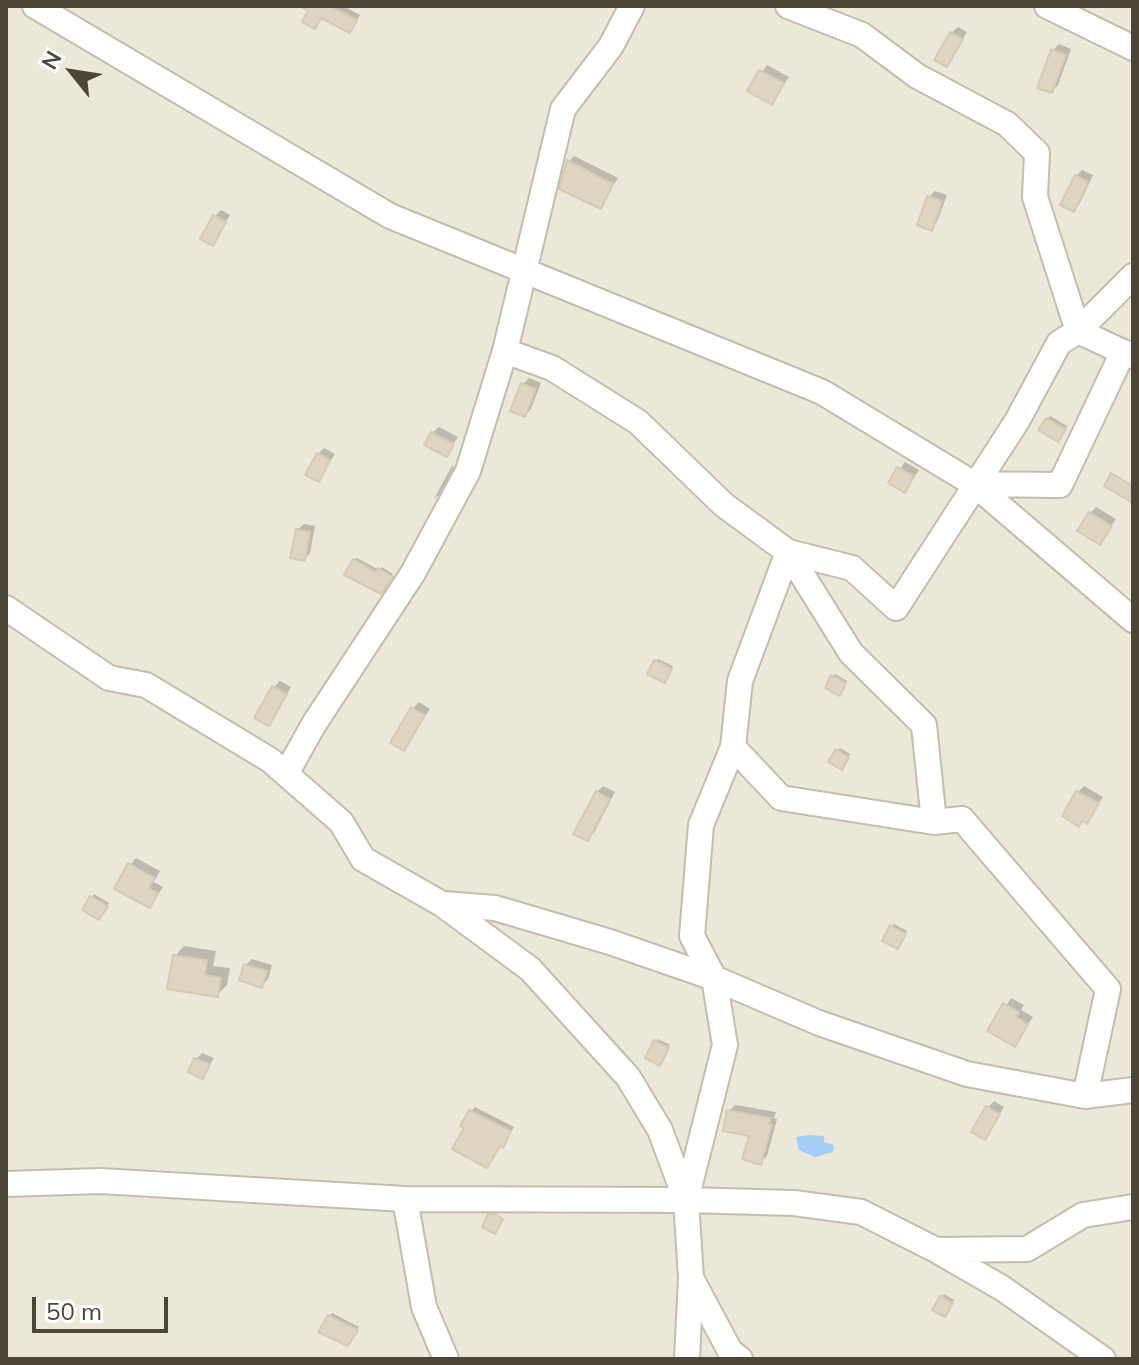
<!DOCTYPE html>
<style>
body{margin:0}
#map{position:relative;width:1139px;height:1365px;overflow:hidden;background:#f7f4eb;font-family:Mulish,sans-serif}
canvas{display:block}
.frame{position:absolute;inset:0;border:8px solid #4c4638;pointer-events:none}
.north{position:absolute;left:32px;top:32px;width:80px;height:80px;-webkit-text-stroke:6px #fff;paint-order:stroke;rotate:300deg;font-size:22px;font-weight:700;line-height:32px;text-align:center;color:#4c4638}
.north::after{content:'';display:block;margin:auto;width:28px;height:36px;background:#4c4638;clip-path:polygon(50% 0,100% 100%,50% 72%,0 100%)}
.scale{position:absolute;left:32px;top:1297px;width:136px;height:36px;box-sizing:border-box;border:4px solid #4c4638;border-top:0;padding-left:10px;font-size:24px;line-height:28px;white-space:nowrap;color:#4c4638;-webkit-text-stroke:6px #fff;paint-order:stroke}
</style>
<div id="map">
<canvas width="1139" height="1365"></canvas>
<div class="frame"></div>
<div class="north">N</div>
<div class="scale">50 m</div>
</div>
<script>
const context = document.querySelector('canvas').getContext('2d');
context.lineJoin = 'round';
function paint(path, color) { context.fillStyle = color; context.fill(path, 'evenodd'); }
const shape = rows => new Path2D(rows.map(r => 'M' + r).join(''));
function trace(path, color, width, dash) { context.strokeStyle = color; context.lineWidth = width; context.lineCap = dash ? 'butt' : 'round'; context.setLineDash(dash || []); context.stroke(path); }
paint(shape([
 [6,6,1133,6,1133,1359,6,1359]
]), '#ebe7d9');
paint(shape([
 [808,1135,824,1136,824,1142,834,1145,833,1152,815,1157,799,1150,796,1137]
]), '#a4cef7');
paint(shape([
 [313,6,343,6,360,15,350,31,323,16,315,27],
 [958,27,967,32,947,64,951,33],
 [1059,44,1071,49,1058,85,1052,91,1053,50],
 [767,65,789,77,771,102,750,90],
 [574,156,618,178,600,206,568,162],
 [1082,170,1093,175,1080,203,1073,209,1076,176],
 [935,191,947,195,937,222,931,228,929,197],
 [221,210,230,215,213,243,215,216],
 [529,378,541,383,531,409,525,415,523,384],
 [1050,416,1067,426,1060,437,1047,419],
 [439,427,458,437,446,455,432,433],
 [324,448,335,454,318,480,318,454],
 [905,462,919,470,905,491,890,482],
 [452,466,454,467,440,494,434,499],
 [1096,507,1116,519,1100,542,1090,513],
 [304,524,315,526,310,553,304,559,297,530],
 [357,558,379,570,382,567,393,574,383,589,354,560],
 [658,659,673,666,667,678,649,673],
 [835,674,847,681,842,691,833,677],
 [280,681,291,687,269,723,274,687],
 [419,702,430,709,404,749,413,708],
 [840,748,850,754,844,765,837,751],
 [603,786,615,792,594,833,587,839,597,792],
 [1084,786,1103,797,1086,821,1083,820,1078,792],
 [136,858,160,871,154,882,163,887,150,906,130,865],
 [94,894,109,903,101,915,85,909],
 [894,924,907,931,900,944,892,926],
 [184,946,216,951,213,966,230,968,227,985,217,995,175,956],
 [252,959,272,965,268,979,262,985,246,965],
 [1011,998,1024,1005,1021,1010,1033,1017,1015,1044,990,1030],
 [658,1039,670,1045,662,1061,656,1041],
 [202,1053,214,1058,203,1077,196,1059],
 [994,1101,1004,1107,985,1138,988,1107],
 [735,1105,776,1112,774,1118,777,1119,767,1156,760,1163,752,1134,729,1111],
 [475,1107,514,1127,503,1145,466,1127,471,1111],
 [944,1294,954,1300,948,1312,941,1297],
 [332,1313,359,1327,350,1341,329,1316]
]), '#0003');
const building = shape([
 [299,6,330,6,357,20,350,33,321,18,315,29,302,22,308,11,299,6],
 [950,32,963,39,947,67,934,60,950,32],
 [1051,49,1066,55,1052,93,1037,88,1051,49],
 [759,70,784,83,772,105,747,91,759,70],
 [567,160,613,184,601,209,559,189,567,160],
 [1075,175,1088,182,1074,212,1060,205,1075,175],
 [927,196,942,201,932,231,917,225,927,196],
 [213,215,226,222,213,246,200,239,213,215],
 [521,383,536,389,525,417,510,411,521,383],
 [1046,418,1066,429,1058,442,1038,430,1046,418],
 [431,432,454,444,447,457,424,445,431,432],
 [317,453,330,460,319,482,305,475,317,453],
 [897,467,914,476,905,493,888,483,897,467],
 [1111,473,1133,486,1133,503,1104,486,1111,473],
 [1089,512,1112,526,1100,545,1077,531,1089,512],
 [296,529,310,532,305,561,290,558,296,529],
 [353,559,376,572,378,568,393,577,381,594,344,575,353,559],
 [654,660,672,669,665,683,647,674,654,660],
 [831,675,846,683,840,696,825,688,831,675],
 [272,686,287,694,269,726,254,718,272,686],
 [411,707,425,715,404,751,390,743,411,707],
 [836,749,849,757,842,770,828,762,836,749],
 [596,791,610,799,588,841,573,834,596,791],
 [1076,791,1099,803,1087,824,1082,821,1079,827,1062,816,1076,791],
 [128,863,155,878,149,888,158,893,150,908,114,889,128,863],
 [90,896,108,906,99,920,82,910,90,896],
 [890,925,906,934,898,949,882,941,890,925],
 [173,955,207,960,205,975,221,978,218,997,167,989,173,955],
 [244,964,267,971,262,988,239,980,244,964],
 [1003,1003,1019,1012,1016,1017,1028,1024,1015,1047,987,1031,1003,1003],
 [654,1040,669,1048,660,1066,645,1058,654,1040],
 [194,1058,210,1064,203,1079,188,1072,194,1058],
 [986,1106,1000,1114,985,1140,971,1132,986,1106],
 [469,1110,511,1131,503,1148,500,1146,487,1168,452,1149,464,1128,460,1126,469,1110],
 [727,1110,771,1118,769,1124,772,1125,761,1165,742,1159,749,1136,723,1131,727,1110],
 [488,1214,496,1214,503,1219,495,1234,482,1227,488,1214],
 [940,1296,953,1303,945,1317,932,1310,940,1296],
 [328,1315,358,1330,348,1346,318,1332,328,1315]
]);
paint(building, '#ddd4c2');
trace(building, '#d5cab2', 2);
const minor = shape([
 [35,6,390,216,822,392,974,484,1133,620],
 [788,6,862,35,917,76,1007,124,1037,153,1035,197,1078,331,1123,352],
 [1047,6,1133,48],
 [505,351,552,368,638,422,724,505,788,552,851,653,924,725,934,822,962,819,1108,989,1085,1096],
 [974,484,1060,485,1123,352,1133,356],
 [788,552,852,568,896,608,1017,421,1059,343,1078,331,1133,276],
 [6,608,109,678,146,685,270,760,341,822,363,859,442,904,530,969,628,1077,660,1130,686,1200,691,1278,730,1351,740,1359],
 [733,747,781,798,934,822],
 [286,774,314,724,413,573,468,471,505,351,563,109,611,46,632,6],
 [443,904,495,908,610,942,714,978,819,1023,967,1074,1085,1096,1133,1090],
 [6,1184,101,1181,405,1199,686,1200,794,1203,861,1212,936,1250,1002,1288,1103,1359],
 [405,1199,424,1307,446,1359],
 [686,1200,725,1045,714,978,692,936,701,825,733,747,740,681,788,552],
 [938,1250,1027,1249,1083,1215,1133,1207],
 [687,1359,691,1278]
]);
trace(minor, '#c3bdac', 28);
trace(minor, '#fff', 24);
</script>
